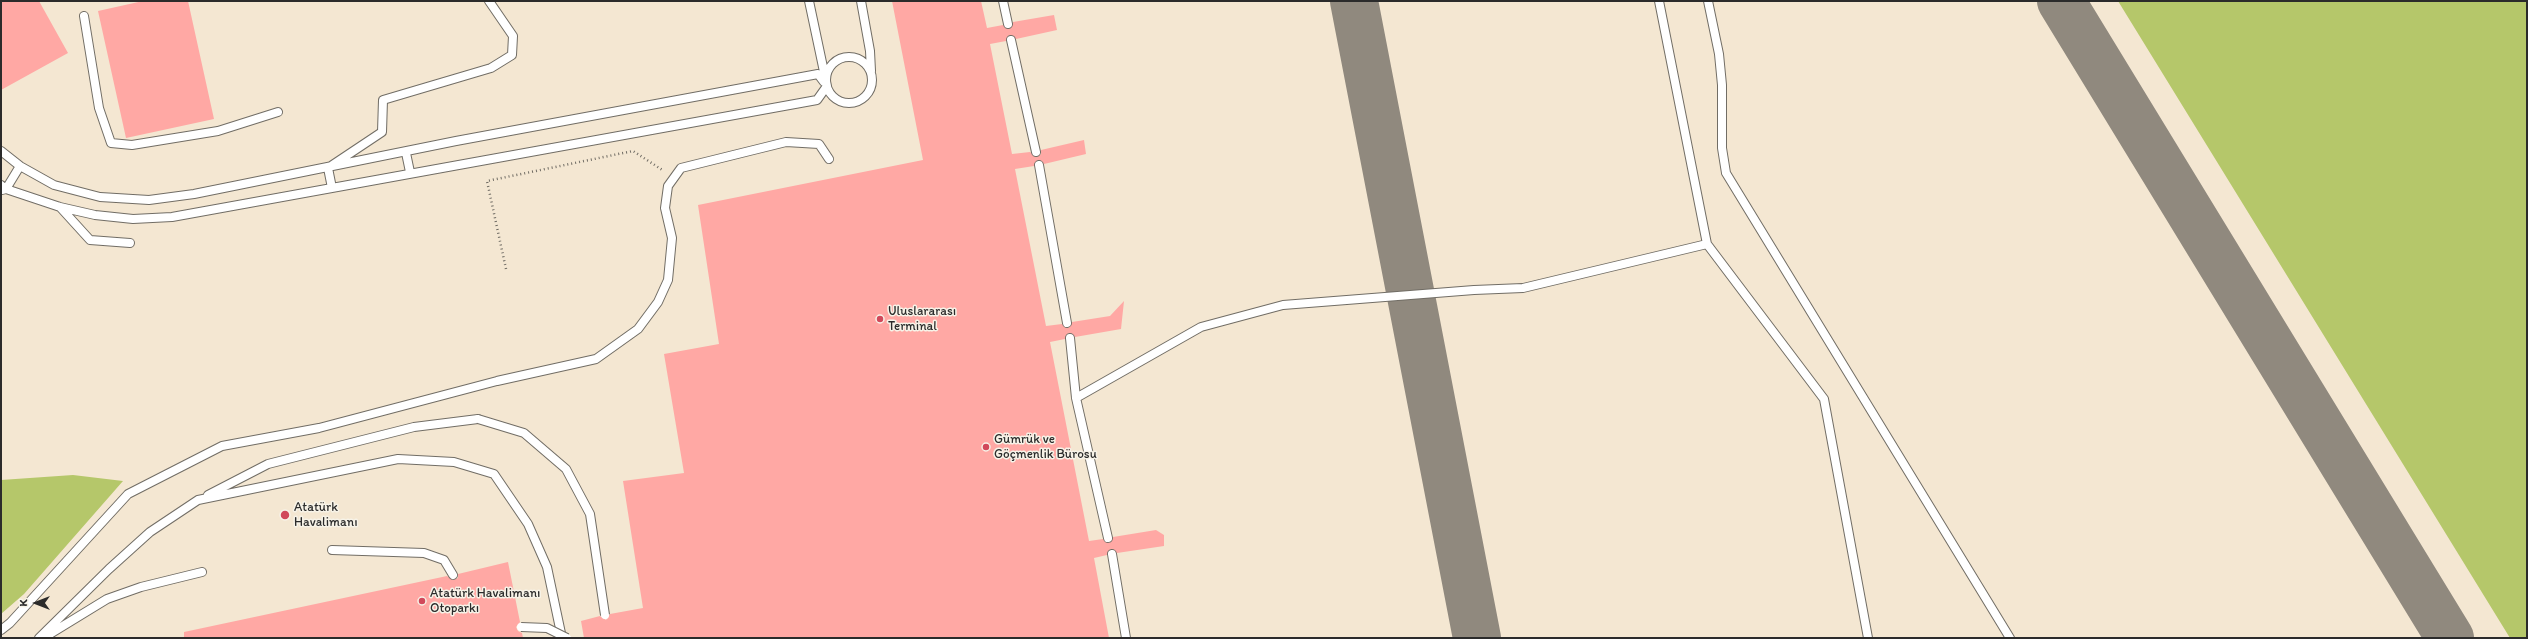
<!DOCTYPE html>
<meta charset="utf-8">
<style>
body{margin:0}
#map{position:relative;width:2528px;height:639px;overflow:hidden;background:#f4e7d2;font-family:Itim,sans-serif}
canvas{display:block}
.frame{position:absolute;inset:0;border:2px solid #2b2b2b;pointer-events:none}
.north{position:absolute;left:16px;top:583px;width:40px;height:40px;-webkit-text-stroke:3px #f7f3e8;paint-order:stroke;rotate:270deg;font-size:11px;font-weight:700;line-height:16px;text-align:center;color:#2b2b2b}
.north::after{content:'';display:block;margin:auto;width:14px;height:18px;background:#2b2b2b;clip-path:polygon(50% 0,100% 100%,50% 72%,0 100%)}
</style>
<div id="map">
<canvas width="2528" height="639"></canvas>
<div class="frame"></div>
<div class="north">K</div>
</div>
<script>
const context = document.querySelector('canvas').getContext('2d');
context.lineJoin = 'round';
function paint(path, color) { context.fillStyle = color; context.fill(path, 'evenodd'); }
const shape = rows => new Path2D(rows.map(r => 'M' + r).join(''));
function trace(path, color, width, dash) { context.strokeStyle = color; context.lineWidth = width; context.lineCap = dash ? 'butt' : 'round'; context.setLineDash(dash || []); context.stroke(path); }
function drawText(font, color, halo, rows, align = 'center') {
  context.font = font + ' Itim,sans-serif'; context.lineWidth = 3; context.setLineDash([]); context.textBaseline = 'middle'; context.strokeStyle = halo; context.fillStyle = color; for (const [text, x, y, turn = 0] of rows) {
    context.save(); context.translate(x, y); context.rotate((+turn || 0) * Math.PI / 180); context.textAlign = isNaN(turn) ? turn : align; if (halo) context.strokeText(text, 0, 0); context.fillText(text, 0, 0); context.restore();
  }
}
paint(shape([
 [2118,1,2527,1,2527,638,2510,638],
 [73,475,123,481,24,594,1,614,1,480]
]), '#b5c76a');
trace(shape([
 [1354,1,1477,638],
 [2061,1,2450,638]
]), '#90897e', 48);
paint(shape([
 [1,1,39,1,68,53,1,90],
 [143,1,188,1,214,119,126,138,98,11],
 [892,1,981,1,987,28,1003,25,1009,29,1013,22,1054,15,1057,30,1016,39,1010,35,1006,41,990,44,1012,154,1030,152,1037,157,1041,154,1041,150,1084,140,1086,154,1044,164,1038,160,1034,166,1015,169,1046,326,1062,324,1068,328,1072,322,1110,316,1124,301,1121,329,1075,337,1069,333,1065,339,1050,342,1089,541,1103,539,1109,543,1113,537,1156,530,1164,535,1164,546,1117,553,1111,549,1107,555,1094,558,1109,638,584,638,581,621,600,616,606,620,610,614,643,608,623,481,684,473,664,354,719,344,698,205,923,160],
 [508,562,520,622,516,627,518,631,522,633,523,638,184,638,184,632,447,576,453,580,458,578,458,574]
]), '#ffa8a4');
const service = shape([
 [861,1,870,51,871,71],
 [1003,1,1008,24],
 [1659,1,1707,244,1824,399,1868,638],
 [1708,1,1719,54,1722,85,1722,148,1726,173,2010,638],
 [84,16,99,108,111,143,132,145,218,131,278,112],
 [1011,40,1036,152],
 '826 80a23 23 0 1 1 46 0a23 23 0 1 1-46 0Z',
 [1,151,20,166,54,185,100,197,149,200,194,194,456,141,818,74,824,82],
 [406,153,410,172],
 [1039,165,1067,323],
 [1,185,6,189,60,207,95,215,133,219,172,217,817,100,827,86,809,1],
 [332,188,328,168,382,132,383,100,491,68,512,55,513,36,489,1],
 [2,190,6,189,20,166],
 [60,207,90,240,130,243],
 [1070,338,1076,398,1108,538],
 [1076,398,1201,327,1283,305,1474,290,1523,288,1707,244],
 [208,495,268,464,414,427,478,419],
 [332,550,424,553,444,560,453,575],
 [1112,554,1126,638],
 [1,630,10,623,128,494,222,446,319,428,497,381,596,359,638,329,658,302,668,280,672,238,665,208,668,186,681,168,786,142,819,144,829,159],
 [45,637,107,599,141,587,202,572],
 [39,638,109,569,150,532,198,500,398,459,454,462,494,474,528,524,547,567,562,638]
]);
trace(service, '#716d65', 10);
trace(shape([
 [506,269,487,181,633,151,664,171]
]), '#716d65', 2.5, [1, 3]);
trace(service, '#fff', 8);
const serviceBridge = shape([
 [478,419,524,433,566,469,590,514,605,615],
 [521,627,547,628,567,638]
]);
trace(serviceBridge, '#716d65', 10, []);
trace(serviceBridge, '#fff', 8);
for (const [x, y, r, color] of [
 [880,319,4,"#d1495b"],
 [986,447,4,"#d1495b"],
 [285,515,5,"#d1495b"],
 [422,601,4,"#d1495b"]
]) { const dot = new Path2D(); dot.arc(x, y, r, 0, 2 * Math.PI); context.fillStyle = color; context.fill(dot); trace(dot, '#f7f3e8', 1.5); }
drawText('13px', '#2b2b2b', '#f7f3e8', [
 ["Uluslararası",888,312],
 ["Terminal",888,327],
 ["Gümrük ve",994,440],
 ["Göçmenlik Bürosu",994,455],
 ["Atatürk",294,508],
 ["Havalimanı",294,523],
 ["Atatürk Havalimanı",430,594],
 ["Otoparkı",430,609]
], 'left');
</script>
